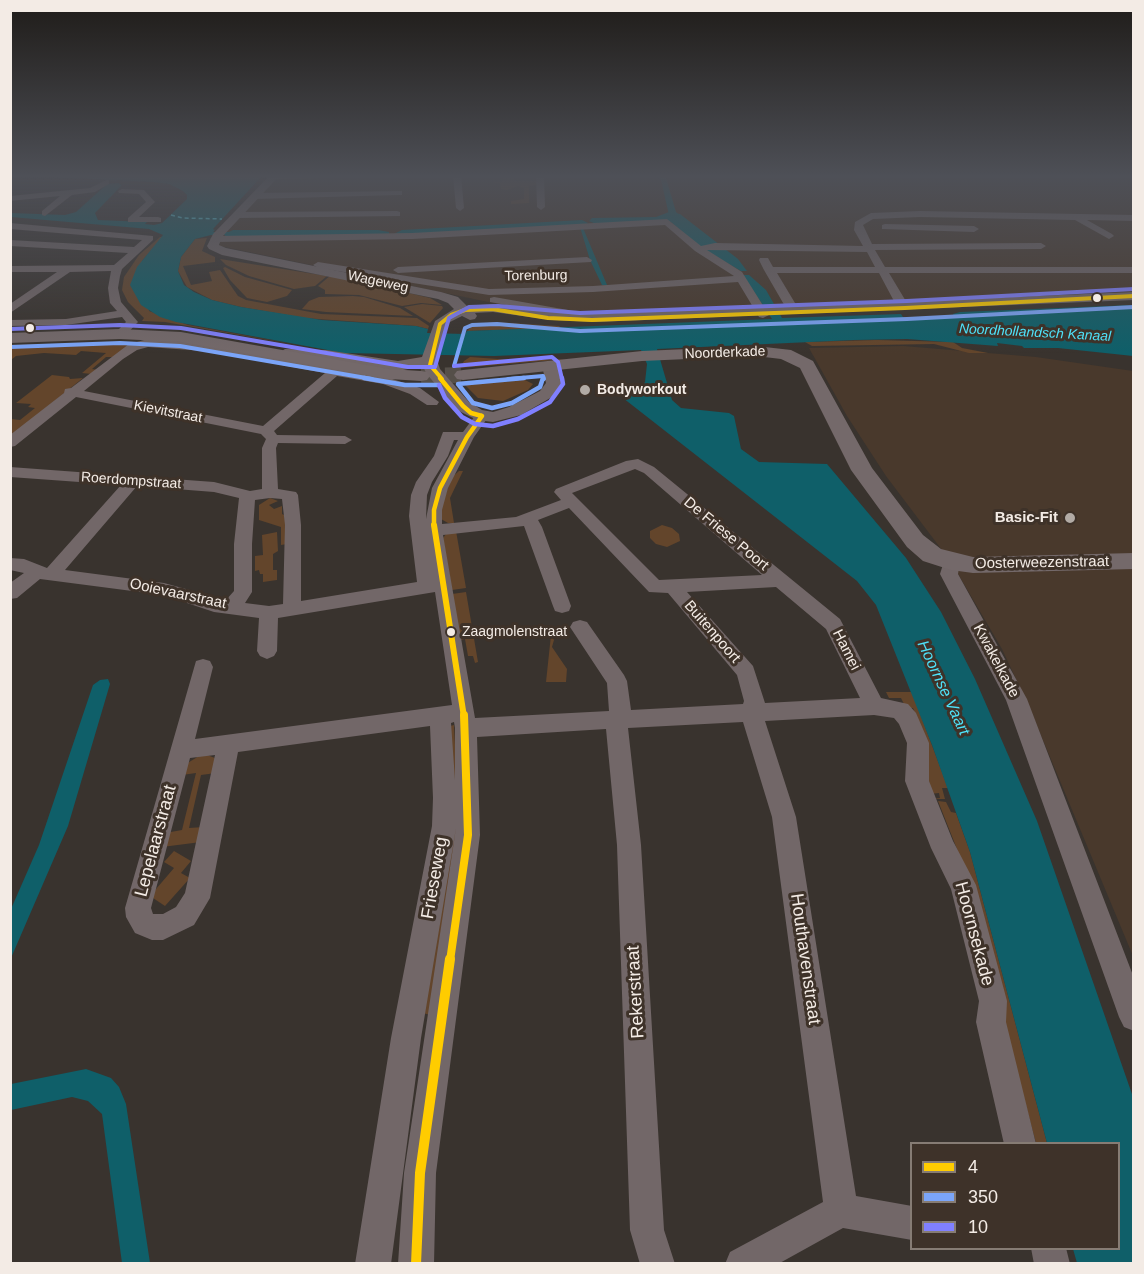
<!DOCTYPE html>
<style>
body{margin:0}
#map{position:relative;width:1144px;height:1274px;overflow:hidden;background:#39332e;font-family:Arial,sans-serif}
canvas{display:block}
.frame{position:absolute;inset:0;border:12px solid #f3ebe5;pointer-events:none}
.legend{position:absolute;left:910px;top:1142px;width:210px;height:108px;box-sizing:border-box;background:#3e3229;border:2px solid #867c74;margin:0;padding:8px 10px;list-style:none;font-size:18px;color:#f3ebe5}
.legend li{display:flex;align-items:center;gap:12px;height:30px}
.legend b{width:30px;border:2px solid #867c74}
</style>
<div id="map">
<canvas width="1144" height="1274"></canvas>
<div class="frame"></div>
<ul class="legend">
<li><b style="height:8px;background:#fc0"></b>4</li>
<li><b style="height:8px;background:#7ba5f9"></b>350</li>
<li><b style="height:8px;background:#8080ff"></b>10</li>
</ul>
</div>
<script>
const context = document.querySelector('canvas').getContext('2d');
context.lineJoin = 'round';
function paint(path, color) { context.fillStyle = color; context.fill(path, 'evenodd'); }
const shape = rows => new Path2D(rows.map(r => 'M' + r).join(''));
function trace(path, color, width, dash) { context.strokeStyle = color; context.lineWidth = width; context.lineCap = dash ? 'butt' : 'round'; context.setLineDash(dash || []); context.stroke(path); }
function drawText(font, color, halo, rows, align = 'center') {
  context.font = font + ' Arial,sans-serif'; context.lineWidth = 6; context.setLineDash([]); context.textBaseline = 'middle'; context.strokeStyle = halo; context.fillStyle = color; for (const [text, x, y, turn = 0] of rows) {
    context.save(); context.translate(x, y); context.rotate((+turn || 0) * Math.PI / 180); context.textAlign = isNaN(turn) ? turn : align; if (halo) context.strokeText(text, 0, 0); context.fillText(text, 0, 0); context.restore();
  }
}
paint(shape([
 [276,175,1133,175,1133,292,803,304,590,316,517,308,220,246,219,240],
 [903,346,1036,357,1133,371,1133,956,1030,709,1002,649,951,562,886,476,847,416,809,348]
]), '#49392c');
paint(shape([
 [502,178,514,178,515,181,538,181,538,185,529,186,529,203,511,204,511,201,524,199,524,188,518,186,507,190,501,189,500,183,493,183,503,181],
 [160,237,163,237,142,261,149,311,188,325,297,345,165,322,142,321,144,318,128,302,122,290,124,277,139,255],
 [207,238,202,251,215,257,215,262,183,266,191,285,212,281,209,272,220,270,238,296,246,300,321,314,417,318,429,326,428,329,416,326,304,318,241,307,212,300,187,287,178,271,181,257,195,239],
 [220,259,327,276,315,286,294,289,249,276,226,265],
 [225,267,245,277,292,290,287,296,267,302,247,298,230,280,223,268],
 [331,275,430,298,442,305,421,303,402,306,359,295,325,294,325,290,318,286],
 [353,296,364,297,400,308,413,316,326,312,302,309,309,301,319,297],
 [422,304,442,306,443,308,430,323,404,307],
 [492,322,559,326,561,328,467,331,472,326],
 [877,340,953,342,962,348,988,353,969,353,934,344,812,346,805,342],
 [134,342,114,357,106,357,92,369,98,370,92,374,82,373,106,353,81,351,76,355,44,353,16,356,11,360,10,345],
 [470,357,512,360,567,359,460,368,464,361],
 [52,375,69,377,70,379,83,378,11,436,11,419,20,420,35,408,28,407,31,404,16,403],
 [525,380,533,384,528,390,503,401,478,398,465,385],
 [459,471,463,471,450,498,454,523,448,523,441,519,440,512,451,478],
 [270,498,278,501,269,505,274,509,282,506,282,514,286,516,287,544,281,545,281,527,259,520,259,505],
 [662,525,672,528,679,534,680,541,667,547,656,544,650,538,650,531],
 [456,531,466,588,452,590,443,538,446,534],
 [277,532,278,551,273,554,273,570,277,570,277,580,263,582,263,574,260,574,259,570,255,571,255,556,263,555,262,535],
 [466,592,478,662,475,663,473,656,468,656,465,639,460,640,452,594],
 [551,635,554,640,552,647,567,669,566,682,546,682],
 [886,692,912,692,948,788,942,788,945,799,932,799,940,798,939,793,930,794,926,741,913,708,906,708,901,698,889,698],
 [454,725,459,823,431,1015,422,1013,450,726],
 [207,755,215,758,216,773,201,775,189,828,204,827,201,842,162,847,165,833,182,830,196,773,182,775,186,764,199,756],
 [938,801,946,802,951,812,956,813,970,852,1047,1143,1036,1143,957,849],
 [174,851,191,861,181,873,190,878,165,906,150,896,174,868,164,862]
]), '#63452b');
paint(shape([
 [11,175,263,175,213,229,215,230,213,232,229,232,233,230,378,230,389,232,389,234,225,237,225,235,211,235,195,239,181,257,178,271,184,285,194,292,212,300,241,307,322,320,416,326,428,329,427,333,465,334,467,331,772,319,743,275,749,275,766,290,782,318,901,314,903,317,926,319,925,316,954,317,953,314,960,312,1133,305,1133,356,1058,348,1024,348,1022,346,997,343,998,346,907,339,854,340,657,349,672,400,681,408,729,413,734,416,741,449,759,462,827,464,906,558,941,612,975,679,1037,821,1133,1097,1133,1263,1077,1263,1073,1249,1118,1248,1118,1144,1047,1143,970,852,932,745,876,605,857,581,623,398,638,392,645,382,647,364,641,350,494,356,344,353,176,322,160,317,141,305,130,285,137,267,163,235,149,229,11,217,11,213,65,215,76,212,107,184,118,183,122,185,95,213,98,220,147,222,145,224,154,225,162,223,187,199,187,195,183,191,169,184,153,182],
 [669,212,680,214,738,259,747,271,741,271,698,246,671,222,596,224,589,221,592,218,656,217],
 [582,220,588,223,583,228,607,285,602,285,590,260,580,227,422,235,394,234,402,230],
 [108,679,110,684,68,826,11,958,11,909,39,845,93,685,100,680],
 [86,1069,111,1078,119,1087,126,1104,150,1263,122,1263,102,1114,88,1101,72,1097,11,1110,11,1084]
]), '#0f5f69');
paint(shape([
 [653,175,660,175,666,178,676,212,690,225,690,229,684,229,669,215,661,180,653,175]
]), '#0f5f69');
trace(shape([
 [171,215,183,218,222,219]
]), '#4ee1f8', 1.5, [4, 3]);
trace(shape([
 [421,376,463,375]
]), '#554f49', 16, [16, 8]);
paint(shape([
 [270,175,393,175,389,177,273,179,270,179,270,175],
 [453,175,461,175,464,208,460,211,456,208,453,175],
 [536,175,544,175,545,207,541,210,537,207,536,175],
 [106,180,109,180,109,184,95,192,72,195,45,216,42,215,42,211,60,196,10,201,10,196,90,188,106,180],
 [122,189,144,190,155,202,139,217,158,217,161,218,161,222,128,222,128,218,146,202,139,194,119,193,118,191,122,189],
 [402,191,402,195,399,195,254,199,250,196,254,193,402,191],
 [397,211,400,212,400,216,237,218,233,215,237,212,397,211],
 [920,211,1134,215,1134,221,1087,220,1112,234,1114,236,1109,239,1075,220,920,217,873,219,863,225,872,244,1041,243,1046,246,1041,249,875,250,885,267,1134,267,1134,273,889,273,907,303,901,306,895,303,879,273,777,273,798,308,792,311,786,308,764,270,759,260,760,258,768,258,773,267,875,267,867,252,707,250,742,272,769,315,763,318,759,317,738,282,593,292,489,295,318,268,313,265,318,262,489,289,593,286,734,276,695,251,665,225,412,239,215,242,210,239,215,236,412,233,667,219,701,246,715,243,863,246,854,230,855,222,871,213,920,211],
 [10,223,153,236,153,240,122,269,120,276,118,288,121,302,138,322,136,324,124,337,120,338,114,334,126,322,122,317,66,325,10,326,10,320,66,319,117,311,110,303,108,288,111,271,70,272,10,313,10,304,57,272,10,272,10,266,114,265,128,253,10,246,10,240,134,247,142,240,10,229,10,223],
 [885,224,974,226,979,229,974,232,882,229,882,225,885,224],
 [587,257,592,260,591,262,398,273,393,270,398,267,587,257],
 [494,297,568,310,588,318,582,321,566,316,490,302,490,298,494,297],
 [148,339,205,343,386,377,420,388,439,402,437,405,427,405,410,394,383,384,337,376,274,431,277,435,345,436,352,440,345,444,278,443,276,448,278,489,296,492,298,495,301,525,301,601,417,582,409,516,411,495,416,482,434,456,443,432,463,432,477,413,482,412,489,416,474,437,448,488,442,510,442,524,516,517,561,500,554,492,556,489,626,461,638,459,654,467,840,619,881,698,908,704,916,713,929,743,929,781,953,841,976,885,1007,1001,1006,1022,1036,1144,1004,1144,976,1022,979,1001,951,889,931,848,905,781,907,743,899,724,894,718,874,715,765,721,796,817,856,1196,912,1206,912,1240,843,1228,778,1264,725,1264,730,1252,823,1202,772,817,743,722,628,728,641,845,664,1230,675,1264,640,1264,630,1230,617,845,606,729,477,737,480,835,436,1173,434,1264,398,1264,404,1173,456,828,421,1038,391,1264,355,1264,391,1038,432,826,433,798,430,726,238,752,210,898,194,925,163,940,152,940,135,933,126,917,125,908,196,661,203,659,210,661,213,667,195,739,452,705,435,592,278,618,277,651,274,656,267,659,260,656,257,651,259,618,214,612,163,595,40,579,17,598,10,599,10,583,24,573,10,570,10,558,24,559,47,568,121,485,10,477,10,467,214,482,250,491,262,489,262,448,266,439,261,434,76,397,15,446,10,447,10,435,64,393,65,389,71,388,129,344,148,339],
 [148,347,205,351,325,373,263,426,84,391,123,359,137,350,148,347],
 [454,440,458,440,432,488,426,519,427,495,432,482,448,456,454,440],
 [635,469,644,473,762,575,659,580,572,493,635,469],
 [137,486,214,492,239,498,234,544,234,591,226,600,164,583,65,570,137,486],
 [270,498,282,499,285,525,283,604,269,606,245,603,252,592,252,544,255,500,270,498],
 [569,508,649,592,668,593,737,675,744,701,743,704,631,710,627,681,624,675,587,622,580,620,573,622,570,627,607,683,609,711,475,718,443,535,524,526,553,606,555,611,562,613,569,611,571,606,542,527,538,520,569,508],
 [776,587,826,629,860,698,765,703,753,666,687,592,776,587],
 [454,722,455,728,455,780,451,723,454,722],
 [215,755,185,893,176,907,163,914,153,914,151,908,190,758,215,755],
 [951,556,957,558,960,562,958,574,1027,699,1134,978,1134,1031,1124,1027,1119,1017,1006,700,940,574,945,558,951,556],
 [1031,1248,1066,1248,1070,1264,1034,1264,1031,1248]
]), '#726768');
paint(shape([
 [270,175,280,175,222,237,219,245,226,248,441,292,458,297,467,306,493,304,552,312,596,314,1134,292,1134,300,596,322,552,320,493,312,475,313,477,316,475,319,470,320,462,316,448,323,437,360,440,369,469,402,482,410,493,412,509,407,540,391,546,383,542,366,550,361,558,366,562,383,552,397,521,415,493,422,477,420,457,410,426,373,423,366,398,371,326,360,280,357,277,354,285,349,326,350,398,361,422,357,435,321,454,309,448,303,438,299,222,255,209,249,207,246,213,234,270,175]
]), '#726768');
paint(shape([
 [120,329,181,332,389,369,421,371,427,372,430,376,427,380,421,381,389,379,181,342,120,339,10,343,10,333,120,329],
 [756,346,791,350,813,361,872,468,923,535,941,549,973,557,1134,553,1134,569,973,573,951,570,923,561,907,547,851,470,800,368,781,359,756,356,642,361,463,380,457,379,454,375,457,371,463,370,642,351,756,346]
]), '#74696a');
trace(shape([
 [442,379,430,365,440,324,451,315,465,310,492,309,548,318,592,320,905,308,1134,296]
]), '#fc0', 4);
trace(shape([
 [440,378,463,406,471,413,482,416],
 [434,527,434,510,440,488,467,437,482,416]
]), '#fc0', 4.5);
trace(shape([
 [434,525,464,717]
]), '#fc0', 6);
trace(shape([
 [450,961,468,835,464,715]
]), '#fc0', 8);
trace(shape([
 [416,1264,420,1173,450,959]
]), '#fc0', 10);
trace(shape([
 [10,347,120,343,180,346,372,379],
 [454,366,465,328,472,325,497,324,580,331,907,319,1134,307],
 [508,379,543,376,544,379]
]), '#7ba5f9', 4);
trace(shape([
 [364,378,405,385,439,385],
 [524,378,458,384,473,403,492,408,512,403,540,387,543,378]
]), '#7ba5f9', 4.5);
trace(shape([
 [10,329,120,325,181,328,408,367,435,367,449,318,469,307,498,306,580,313,907,301,1134,289],
 [454,366,552,357,558,362,562,379]
]), '#8080ff', 4);
trace(shape([
 [439,385,445,398,462,417,475,424,493,426,518,419,550,402,563,384,562,378]
]), '#8080ff', 4.5);
const sky = context.createLinearGradient(0, 0, 0, 353);
sky.addColorStop(0, '#1f1c19');
sky.addColorStop(0.5, '#4e5057');
sky.addColorStop(1, '#4e505700');
context.fillStyle = sky;
context.fillRect(0, 0, 1144, 353);
for (const [x, y, r, color] of [
 [1097,298,5,"#f3ebe5"],
 [30,328,5,"#f3ebe5"],
 [585,390,6,"#b2aba5"],
 [1070,518,6,"#b2aba5"],
 [451,632,5,"#f3ebe5"]
]) { const dot = new Path2D(); dot.arc(x, y, r, 0, 2 * Math.PI); context.fillStyle = color; context.fill(dot); trace(dot, '#3e3229', 2); }
drawText('14px', '#f3ebe5', '#3e3229', [
 ["Torenburg",536,276,-1],
 ["Wageweg",378,282,12],
 ["Noorderkade",725,353,-2],
 ["Kievitstraat",168,412,11],
 ["Roerdompstraat",131,481,4]
]);
drawText('italic 14px', '#4ee1f8', '#3e3229', [
 ["Noordhollandsch Kanaal",1035,333,3]
]);
drawText('bold 14px', '#f3ebe5', '#3e3229', [
 ["Bodyworkout",597,390]
], 'left');
drawText('14px', '#f3ebe5', '#3e3229', [
 ["Zaagmolenstraat",462,632]
], 'left');
drawText('bold 15px', '#f3ebe5', '#3e3229', [
 ["Basic-Fit",1058,518]
], 'right');
drawText('15px', '#f3ebe5', '#3e3229', [
 ["De Friese Poort",726,534,40],
 ["Oosterweezenstraat",1042,563,-1],
 ["Ooievaarstraat",178,594,12],
 ["Buitenpoort",712,632,49],
 ["Hamei",846,650,63],
 ["Kwakelkade",996,661,62]
]);
drawText('italic 16px', '#4ee1f8', '#3e3229', [
 ["Hoornse Vaart",943,688,65]
]);
drawText('18px', '#f3ebe5', '#3e3229', [
 ["Lepelaarstraat",156,841,-75],
 ["Frieseweg",435,878,-80],
 ["Hoornsekade",974,934,75],
 ["Houthavenstraat",805,959,82],
 ["Rekerstraat",636,992,-93]
]);
</script>
